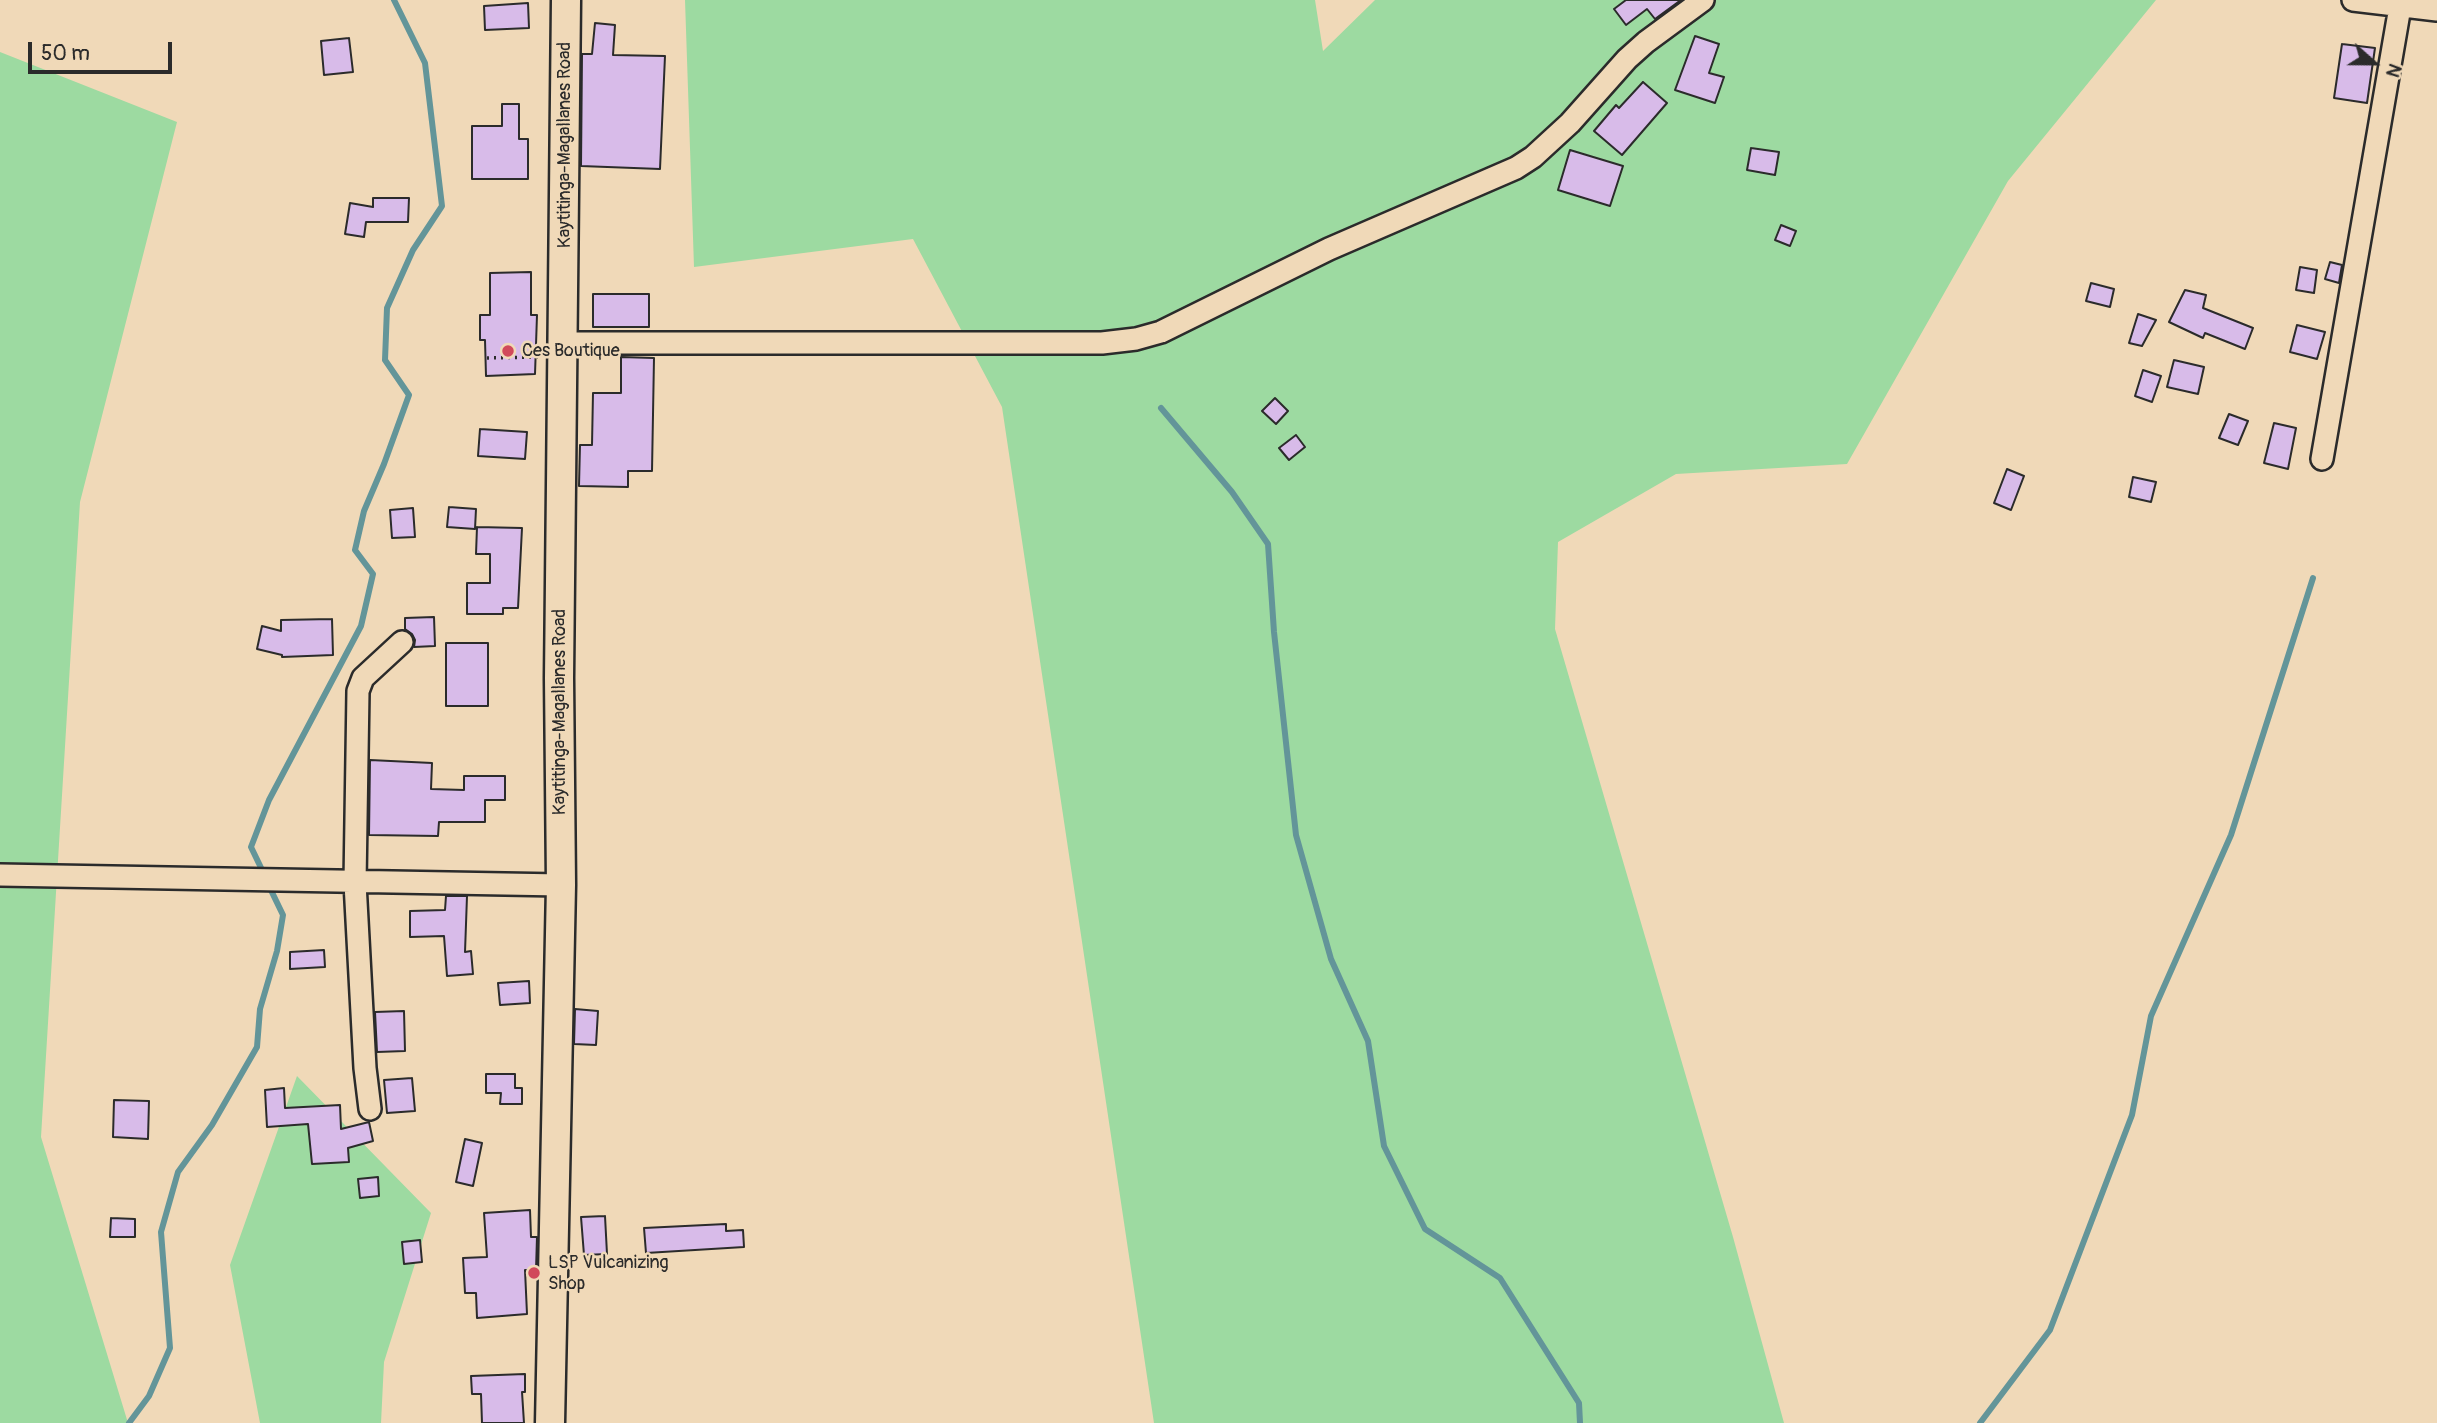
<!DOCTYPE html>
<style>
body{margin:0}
#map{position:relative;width:2437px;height:1423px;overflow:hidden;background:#f0d9b8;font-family:Pangolin,sans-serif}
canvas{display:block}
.north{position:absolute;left:2339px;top:28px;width:70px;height:70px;-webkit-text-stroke:5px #f0d9b8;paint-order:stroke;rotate:111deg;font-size:19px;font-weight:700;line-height:28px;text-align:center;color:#2b2b2b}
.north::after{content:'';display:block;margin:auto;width:24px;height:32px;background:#2b2b2b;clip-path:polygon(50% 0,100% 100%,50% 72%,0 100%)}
.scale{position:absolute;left:28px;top:42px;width:144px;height:32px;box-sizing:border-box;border:4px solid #2b2b2b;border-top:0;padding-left:9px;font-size:21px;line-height:24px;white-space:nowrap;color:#2b2b2b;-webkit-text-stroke:5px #f0d9b8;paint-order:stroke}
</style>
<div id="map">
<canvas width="2437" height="1423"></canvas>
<div class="north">N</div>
<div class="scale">50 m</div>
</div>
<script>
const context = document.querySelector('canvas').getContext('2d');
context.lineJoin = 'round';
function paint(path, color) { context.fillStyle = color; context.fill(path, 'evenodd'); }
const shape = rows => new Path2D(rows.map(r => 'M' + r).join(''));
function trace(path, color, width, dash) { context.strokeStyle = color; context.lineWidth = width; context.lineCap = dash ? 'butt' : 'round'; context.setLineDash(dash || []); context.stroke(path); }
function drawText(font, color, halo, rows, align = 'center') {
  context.font = font + ' Pangolin,sans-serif'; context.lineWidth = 5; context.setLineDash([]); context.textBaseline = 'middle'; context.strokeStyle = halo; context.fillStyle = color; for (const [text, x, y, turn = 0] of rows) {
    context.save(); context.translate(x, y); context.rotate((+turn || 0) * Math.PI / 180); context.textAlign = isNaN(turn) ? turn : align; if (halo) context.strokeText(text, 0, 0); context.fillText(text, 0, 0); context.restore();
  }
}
paint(shape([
 [685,0,1315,0,1323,51,1375,0,2156,0,2008,181,1847,464,1676,474,1558,542,1555,629,1733,1237,1784,1423,1154,1423,1002,407,913,239,694,267],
 [0,52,177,122,80,502,41,1137,128,1423,0,1423],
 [297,1076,431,1213,384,1362,381,1423,260,1423,230,1265]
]), '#9ddaa1');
trace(shape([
 [1161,408,1232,492,1268,544,1274,632,1296,835,1331,959,1368,1041,1384,1146,1425,1229,1500,1278,1579,1403,1580,1423],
 [264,874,251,847,269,800,361,626,373,574,355,550,364,511,384,464,409,395,385,360,387,308,413,250,442,206,425,63,394,0],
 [129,1423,149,1396,170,1348,161,1232,178,1172,212,1125,257,1047,260,1009,277,951,283,915,268,884],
 [1980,1423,2050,1330,2132,1115,2151,1016,2231,835,2313,578]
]), '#639599', 6);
const building = shape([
 [1626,0,1681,0,1655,19,1647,9,1626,25,1614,9,1626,0],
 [528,3,529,28,485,30,484,6,528,3],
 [595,23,615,25,613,55,665,56,660,169,581,166,582,54,592,54,595,23],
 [1695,36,1719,44,1709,73,1724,77,1715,103,1675,90,1695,36],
 [349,38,353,72,324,75,321,41,349,38],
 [2342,44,2375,48,2367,103,2334,98,2342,44],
 [1643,82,1667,103,1622,155,1594,131,1616,105,1619,108,1643,82],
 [502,104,519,104,519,139,528,139,528,179,472,179,472,126,502,126,502,104],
 [1751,148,1779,152,1775,175,1747,170,1751,148],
 [1570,150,1623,166,1610,206,1558,190,1570,150],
 [373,198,409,198,408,222,366,222,364,237,345,234,350,203,373,207,373,198],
 [1781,225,1796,231,1790,246,1775,240,1781,225],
 [2330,262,2342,265,2339,283,2325,279,2330,262],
 [2300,267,2317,270,2314,293,2296,290,2300,267],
 [531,272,531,315,537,315,535,374,486,376,485,340,480,340,480,315,490,315,490,273,531,272],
 [2091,283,2114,289,2110,307,2086,301,2091,283],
 [2185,290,2206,295,2203,308,2253,328,2245,349,2205,333,2203,338,2169,322,2185,290],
 [593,294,649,294,649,327,593,327,593,294],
 [2138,314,2156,320,2142,346,2129,343,2138,314],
 [2297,325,2325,332,2317,359,2290,352,2297,325],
 [621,357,654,358,652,471,628,471,628,487,579,486,580,445,592,445,593,393,621,393,621,357],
 [2174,360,2204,367,2198,394,2167,387,2174,360],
 [2143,370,2161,376,2152,402,2135,396,2143,370],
 [1275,398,1288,411,1276,424,1262,411,1275,398],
 [2229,414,2248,421,2238,445,2219,438,2229,414],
 [2274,423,2296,428,2288,469,2264,463,2274,423],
 [480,429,527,432,525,459,478,456,480,429],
 [1296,435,1305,447,1289,460,1279,448,1296,435],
 [2007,469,2024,476,2011,510,1994,503,2007,469],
 [2133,477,2156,482,2151,502,2129,497,2133,477],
 [449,507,476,509,475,529,447,527,449,507],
 [413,508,415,537,392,538,390,510,413,508],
 [477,527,522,528,518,608,503,608,503,614,467,614,467,583,490,583,490,554,476,554,477,527],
 [434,617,435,646,414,647,415,640,412,634,405,629,405,618,434,617],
 [332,619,333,655,282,657,282,655,257,649,262,626,281,631,281,620,332,619],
 [446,643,488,643,488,706,446,706,446,643],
 [370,760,432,763,431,789,464,790,464,776,505,776,505,800,485,800,485,822,439,822,438,836,369,835,370,760],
 [446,896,467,896,465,952,471,951,473,974,447,976,444,936,410,937,410,911,445,910,446,896],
 [324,950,325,967,290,969,290,952,324,950],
 [529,981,530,1003,500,1005,498,983,529,981],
 [575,1009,598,1011,596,1045,574,1044,575,1009],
 [404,1011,405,1051,377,1052,375,1012,404,1011],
 [486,1074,515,1074,515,1088,522,1088,522,1104,500,1104,501,1093,486,1093,486,1074],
 [412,1078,415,1111,387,1113,384,1080,412,1078],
 [284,1088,285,1108,340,1105,341,1129,369,1122,373,1141,348,1148,349,1162,312,1164,308,1124,267,1127,265,1090,284,1088],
 [114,1100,149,1101,148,1139,113,1137,114,1100],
 [465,1139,482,1143,473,1186,456,1182,465,1139],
 [378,1177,379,1196,360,1198,358,1179,378,1177],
 [530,1210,531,1237,537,1237,536,1270,525,1270,527,1314,477,1318,476,1293,465,1293,463,1258,487,1257,484,1213,530,1210],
 [605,1216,607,1254,584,1255,581,1217,605,1216],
 [111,1218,135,1219,135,1237,110,1237,111,1218],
 [726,1224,726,1231,743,1230,744,1247,646,1253,644,1228,726,1224],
 [420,1240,422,1262,404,1264,402,1242,420,1240],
 [525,1374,525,1392,522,1392,524,1423,482,1423,481,1394,472,1394,471,1376,525,1374]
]);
paint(building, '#d8bbe9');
trace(building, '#2b2b2b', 2);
const street = shape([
 [2353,0,2437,10],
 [564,343,1102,343,1136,339,1161,332,1329,249,1516,168,1533,157,1570,123,1627,59,1646,42,1703,0],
 [2322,459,2400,7],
 [0,875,561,885],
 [370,1109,365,1068,355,883,358,691,363,678,402,642]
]);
const secondary = shape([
 [550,1423,561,885,559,678,566,0]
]);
trace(street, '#2b2b2b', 26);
trace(secondary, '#2b2b2b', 33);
trace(shape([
 [487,358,540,357]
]), '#2b2b2b', 3.5, [2, 5]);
trace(street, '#f0d9b8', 21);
trace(secondary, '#f0d9b8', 28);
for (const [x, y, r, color] of [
 [508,351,7,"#d1495b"],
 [534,1273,7,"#d1495b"]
]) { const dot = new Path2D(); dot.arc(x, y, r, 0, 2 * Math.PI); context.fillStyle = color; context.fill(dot); trace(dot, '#f0d9b8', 2.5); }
drawText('18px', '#2b2b2b', '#f0d9b8', [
 ["Kaytitinga-Magallanes Road",565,145,-90],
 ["Kaytitinga-Magallanes Road",560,712,-90]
]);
drawText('18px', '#2b2b2b', '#f0d9b8', [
 ["Ces Boutique",522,351],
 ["LSP Vulcanizing",548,1263],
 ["Shop",548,1284]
], 'left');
</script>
